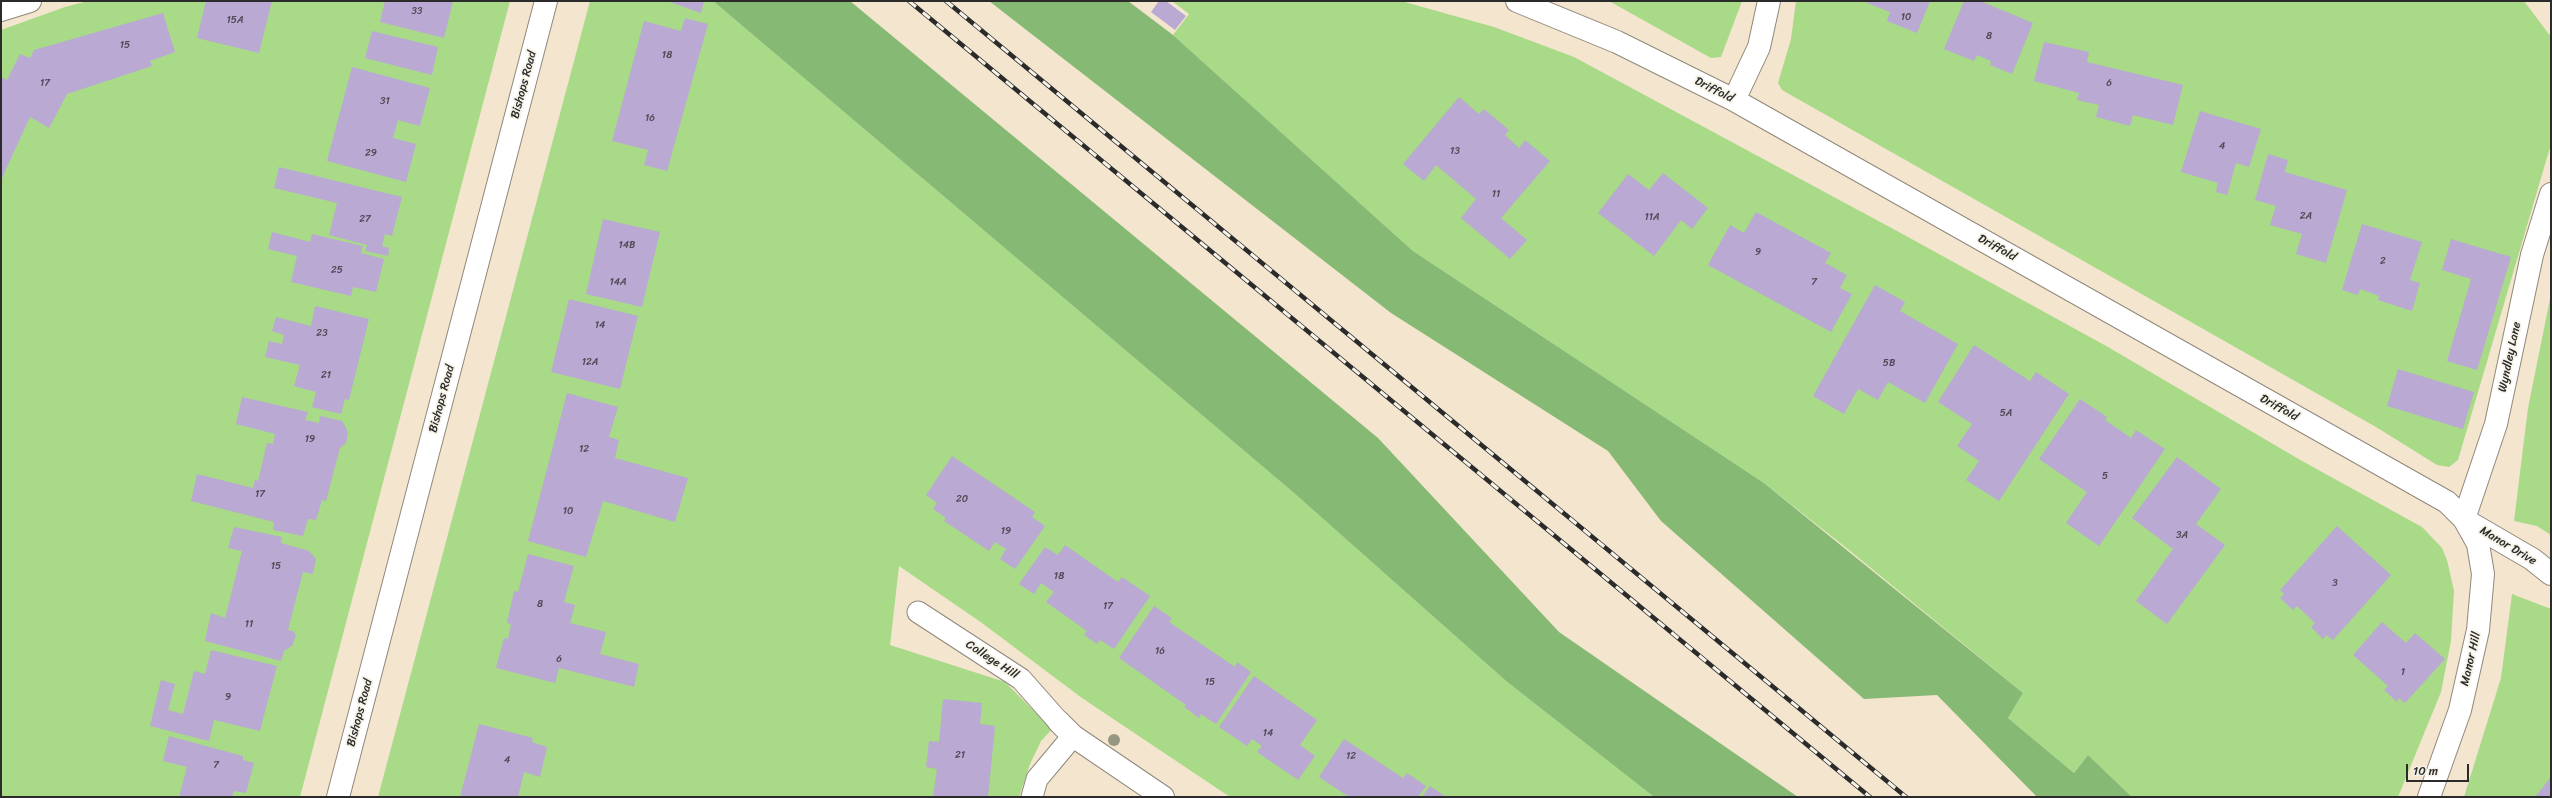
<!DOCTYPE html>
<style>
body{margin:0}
#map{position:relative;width:2552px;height:798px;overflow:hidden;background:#f4e5ce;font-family:Sriracha,sans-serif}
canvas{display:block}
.frame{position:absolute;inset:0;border:2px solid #2b2b2b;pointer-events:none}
.scale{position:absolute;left:2406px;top:764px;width:63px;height:18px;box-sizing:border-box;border:2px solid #2b2b2b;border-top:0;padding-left:5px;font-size:12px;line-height:14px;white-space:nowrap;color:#2b2b2b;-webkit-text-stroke:3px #f7f3e8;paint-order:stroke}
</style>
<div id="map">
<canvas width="2552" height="798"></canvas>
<div class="frame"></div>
<div class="scale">10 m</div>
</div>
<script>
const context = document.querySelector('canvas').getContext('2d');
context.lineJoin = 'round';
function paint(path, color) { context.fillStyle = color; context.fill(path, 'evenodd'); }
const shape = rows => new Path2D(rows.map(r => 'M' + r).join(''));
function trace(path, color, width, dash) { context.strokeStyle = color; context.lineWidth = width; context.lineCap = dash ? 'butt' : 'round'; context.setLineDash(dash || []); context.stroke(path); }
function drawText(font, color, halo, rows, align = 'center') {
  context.font = font + ' Sriracha,sans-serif'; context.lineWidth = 3.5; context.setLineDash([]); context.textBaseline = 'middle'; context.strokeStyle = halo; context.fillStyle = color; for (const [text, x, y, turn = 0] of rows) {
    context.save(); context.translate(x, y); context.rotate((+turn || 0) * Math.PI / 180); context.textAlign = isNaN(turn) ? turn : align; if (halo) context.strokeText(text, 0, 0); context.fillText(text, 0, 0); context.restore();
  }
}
paint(shape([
 [88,1,510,1,300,797,1,797,1,30,65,7],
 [590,1,713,1,1294,493,1506,681,1654,797,1230,797,1082,698,982,623,899,566,890,645,1005,682,1052,729,1041,741,1030,764,1019,797,378,797],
 [1172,1,1401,1,1494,27,1574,57,1897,231,2108,347,2302,461,2422,527,2442,548,2447,560,2454,591,2451,641,2441,692,2398,797,2132,797,2088,755,2074,773,2008,718,2023,693,1849,550,1764,483,1413,251,1173,35,1189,14],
 [1609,1,1742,1,1721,57,1711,58],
 [1796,1,2524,1,2551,37,2551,144,2458,460,2449,467,2437,465,2376,427,1782,90,1778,83,1791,39],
 [2551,294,2551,535,2537,526,2514,521,2528,408],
 [2512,594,2551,609,2551,797,2464,797,2501,678]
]), '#a8da88');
paint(shape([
 [713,1,850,1,1378,438,1559,632,1798,797,1654,797,1506,681,1294,493],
 [989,1,1128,1,1173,35,1413,251,1764,483,2023,693,2008,718,2074,773,2088,755,2132,797,2037,797,1937,695,1864,699,1661,521,1608,451,1391,313]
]), '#86ba74');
paint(shape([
 [206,1,272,1,259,53,197,38],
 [385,1,453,1,444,38,380,22],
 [667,1,704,1,701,13],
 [1159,1,1166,1,1186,16,1175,30,1151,12],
 [1862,1,1930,1,1917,33,1887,21,1890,12],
 [1964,1,1980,1,2033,23,2012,74,1990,65,1991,61,1977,55,1974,61,1944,49],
 [163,13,175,52,150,61,152,66,67,94,49,128,30,117,1,180,1,77,7,80,20,54,30,58,34,50],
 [685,18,708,24,667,171,644,165,648,150,612,141,644,21,681,31],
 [372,31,438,47,432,75,365,58],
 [2044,42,2089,52,2087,62,2183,85,2173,125,2133,115,2130,126,2096,117,2099,105,2077,100,2079,93,2034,81],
 [352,67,430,88,420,126,398,120,393,138,416,144,406,182,327,161],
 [1459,97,1479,114,1484,109,1509,130,1505,135,1519,148,1525,140,1550,161,1501,218,1527,240,1510,259,1461,218,1476,199,1436,165,1424,181,1403,164],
 [2200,111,2261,129,2249,167,2236,163,2227,195,2216,192,2218,183,2181,172],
 [2268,154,2288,160,2285,172,2347,190,2326,263,2296,254,2302,234,2270,225,2276,206,2255,200],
 [279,167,402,197,392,236,385,234,382,246,389,248,388,256,365,251,367,245,329,235,337,203,274,188],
 [1663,173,1708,208,1692,229,1681,220,1654,256,1598,213,1628,174,1649,190],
 [1756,212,1831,253,1825,263,1847,275,1840,288,1852,294,1831,332,1708,265,1730,225,1744,233],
 [603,219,660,232,642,307,586,294],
 [2362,224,2422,242,2410,280,2420,283,2412,311,2378,300,2379,296,2360,289,2358,295,2342,290],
 [272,232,310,242,312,234,363,246,361,253,384,259,376,292,353,287,351,296,291,282,297,256,268,249],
 [2451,239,2511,257,2477,370,2447,361,2471,279,2442,270],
 [1875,285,1905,302,1900,311,1958,344,1925,403,1888,382,1878,400,1858,389,1844,414,1813,396],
 [569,299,638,316,620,389,551,372],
 [315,306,369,319,349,400,345,399,341,414,312,407,316,392,294,386,300,365,265,357,269,341,282,344,283,340,284,335,272,331,276,317,311,326],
 [1974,345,2030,381,2036,372,2069,394,1999,501,1966,480,1979,461,1957,446,1972,424,1938,402],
 [2398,369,2474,392,2463,429,2387,406],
 [567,393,618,407,609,437,619,440,615,458,688,478,675,522,603,501,586,557,528,541],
 [242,397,308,412,305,420,319,423,320,416,342,421,346,428,348,434,346,443,340,448,326,501,322,500,316,520,308,519,303,536,273,530,274,522,191,501,197,474,253,488,255,480,258,481,267,443,273,444,275,434,236,424],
 [2080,399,2107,417,2105,420,2131,438,2136,430,2165,449,2099,546,2066,523,2087,492,2039,459],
 [952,456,1035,512,1032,517,1045,526,1015,569,1000,559,1006,549,995,542,989,551,944,521,946,518,933,509,937,503,926,495],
 [2177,457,2221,489,2196,524,2225,545,2167,624,2136,601,2173,549,2132,518],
 [2337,526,2391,575,2333,640,2326,635,2323,639,2311,627,2315,623,2297,606,2293,610,2280,598,2284,594,2280,590],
 [234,527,282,537,281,543,309,551,316,559,313,574,303,572,288,630,293,631,296,635,292,646,284,651,281,661,205,641,211,613,225,618,242,551,228,548],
 [1065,545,1118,582,1122,577,1150,596,1114,649,1100,640,1097,644,1084,635,1087,631,1046,602,1054,592,1041,583,1034,594,1019,584,1045,547,1058,555],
 [528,554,574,566,564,602,575,605,570,623,606,632,600,654,639,664,634,687,559,668,555,683,496,668,504,638,508,639,511,624,507,623,514,591,518,592],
 [1154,606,1172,618,1169,622,1235,667,1237,662,1251,672,1216,724,1201,714,1199,718,1184,707,1186,705,1119,658],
 [2382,622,2406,643,2415,633,2445,659,2405,703,2399,698,2397,702,2384,690,2388,686,2353,655],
 [211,650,277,666,260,731,214,720,209,741,150,726,161,680,175,684,168,710,183,714,194,671,205,674],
 [1254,676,1317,720,1300,745,1315,756,1298,780,1257,752,1262,746,1252,739,1247,746,1219,727],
 [943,699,982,703,980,724,995,726,988,797,933,797,937,769,926,767,929,741,939,742],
 [479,724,533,738,532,742,547,747,540,777,524,772,518,797,460,797],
 [169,736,243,756,243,760,254,763,246,793,234,791,232,797,179,797,187,767,163,761],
 [1344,739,1403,778,1407,773,1426,786,1418,797,1349,797,1319,777],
 [2551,777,2551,797,2535,797],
 [1430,786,1446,797,1422,797]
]), '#baa9d3');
const service = shape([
 [918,612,1021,679,1059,722],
 [1032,797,1037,779,1073,736]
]);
const minor = shape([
 [1517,1,1617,42,1734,100,2447,502,2464,519,2478,544,2483,574,2478,630,2460,710,2429,797],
 [1,10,30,1],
 [1734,100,1759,47,1769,1],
 [2464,519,2496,424,2532,255,2551,194],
 [2465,520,2532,559,2551,574],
 [1059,722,1073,736,1163,797],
 [338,797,546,1]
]);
trace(service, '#90887c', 23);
trace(minor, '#90887c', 24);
trace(service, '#fff', 21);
trace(minor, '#fff', 22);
const rail = shape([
 [909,1,1870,797],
 [946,1,1906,797]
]);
trace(rail, '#2b2b2b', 4.5);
trace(rail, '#f7f3e8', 3, [9]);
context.fillStyle = '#969781';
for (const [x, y] of [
 [1114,740]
]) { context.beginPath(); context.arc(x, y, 6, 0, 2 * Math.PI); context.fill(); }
drawText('10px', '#4f4a55', null, [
 ["33",417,11],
 ["10",1906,17],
 ["15A",235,20],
 ["8",1989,36],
 ["15",125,45],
 ["18",667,55],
 ["17",45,83],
 ["6",2109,83],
 ["31",385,101],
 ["16",650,118],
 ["4",2222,146],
 ["13",1455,151],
 ["29",371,153],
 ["11",1496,194],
 ["2A",2306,216],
 ["11A",1652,217],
 ["27",365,219],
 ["14B",627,245],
 ["9",1758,252],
 ["2",2383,261],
 ["25",337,270],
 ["14A",618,282],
 ["7",1814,282],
 ["14",600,325],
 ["23",322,333],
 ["12A",590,362],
 ["5B",1889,363],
 ["21",326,375],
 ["5A",2006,413],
 ["19",310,439],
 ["12",584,449],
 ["5",2105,476],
 ["17",260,494],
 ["20",962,499],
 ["10",568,511],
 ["19",1006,531],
 ["3A",2182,535],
 ["15",276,566],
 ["18",1059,576],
 ["3",2335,583],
 ["8",540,604],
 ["17",1108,606],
 ["11",249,624],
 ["16",1160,651],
 ["6",559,659],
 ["1",2403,672],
 ["15",1210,682],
 ["9",228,697],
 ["14",1268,733],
 ["21",960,755],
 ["12",1351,756],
 ["4",507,760],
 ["7",216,765]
]);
drawText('12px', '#2b2b2b', '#f7f3e8', [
 ["Bishops Road",524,85,-75],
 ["Driffold",1714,90,27],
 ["Driffold",1997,248,29],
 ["Wyndley Lane",2510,357,-78],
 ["Bishops Road",442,399,-75],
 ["Driffold",2279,408,29],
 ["Manor Drive",2508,546,31],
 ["Manor Hill",2471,659,-77],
 ["College Hill",992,660,33],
 ["Bishops Road",360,713,-75]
]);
</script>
